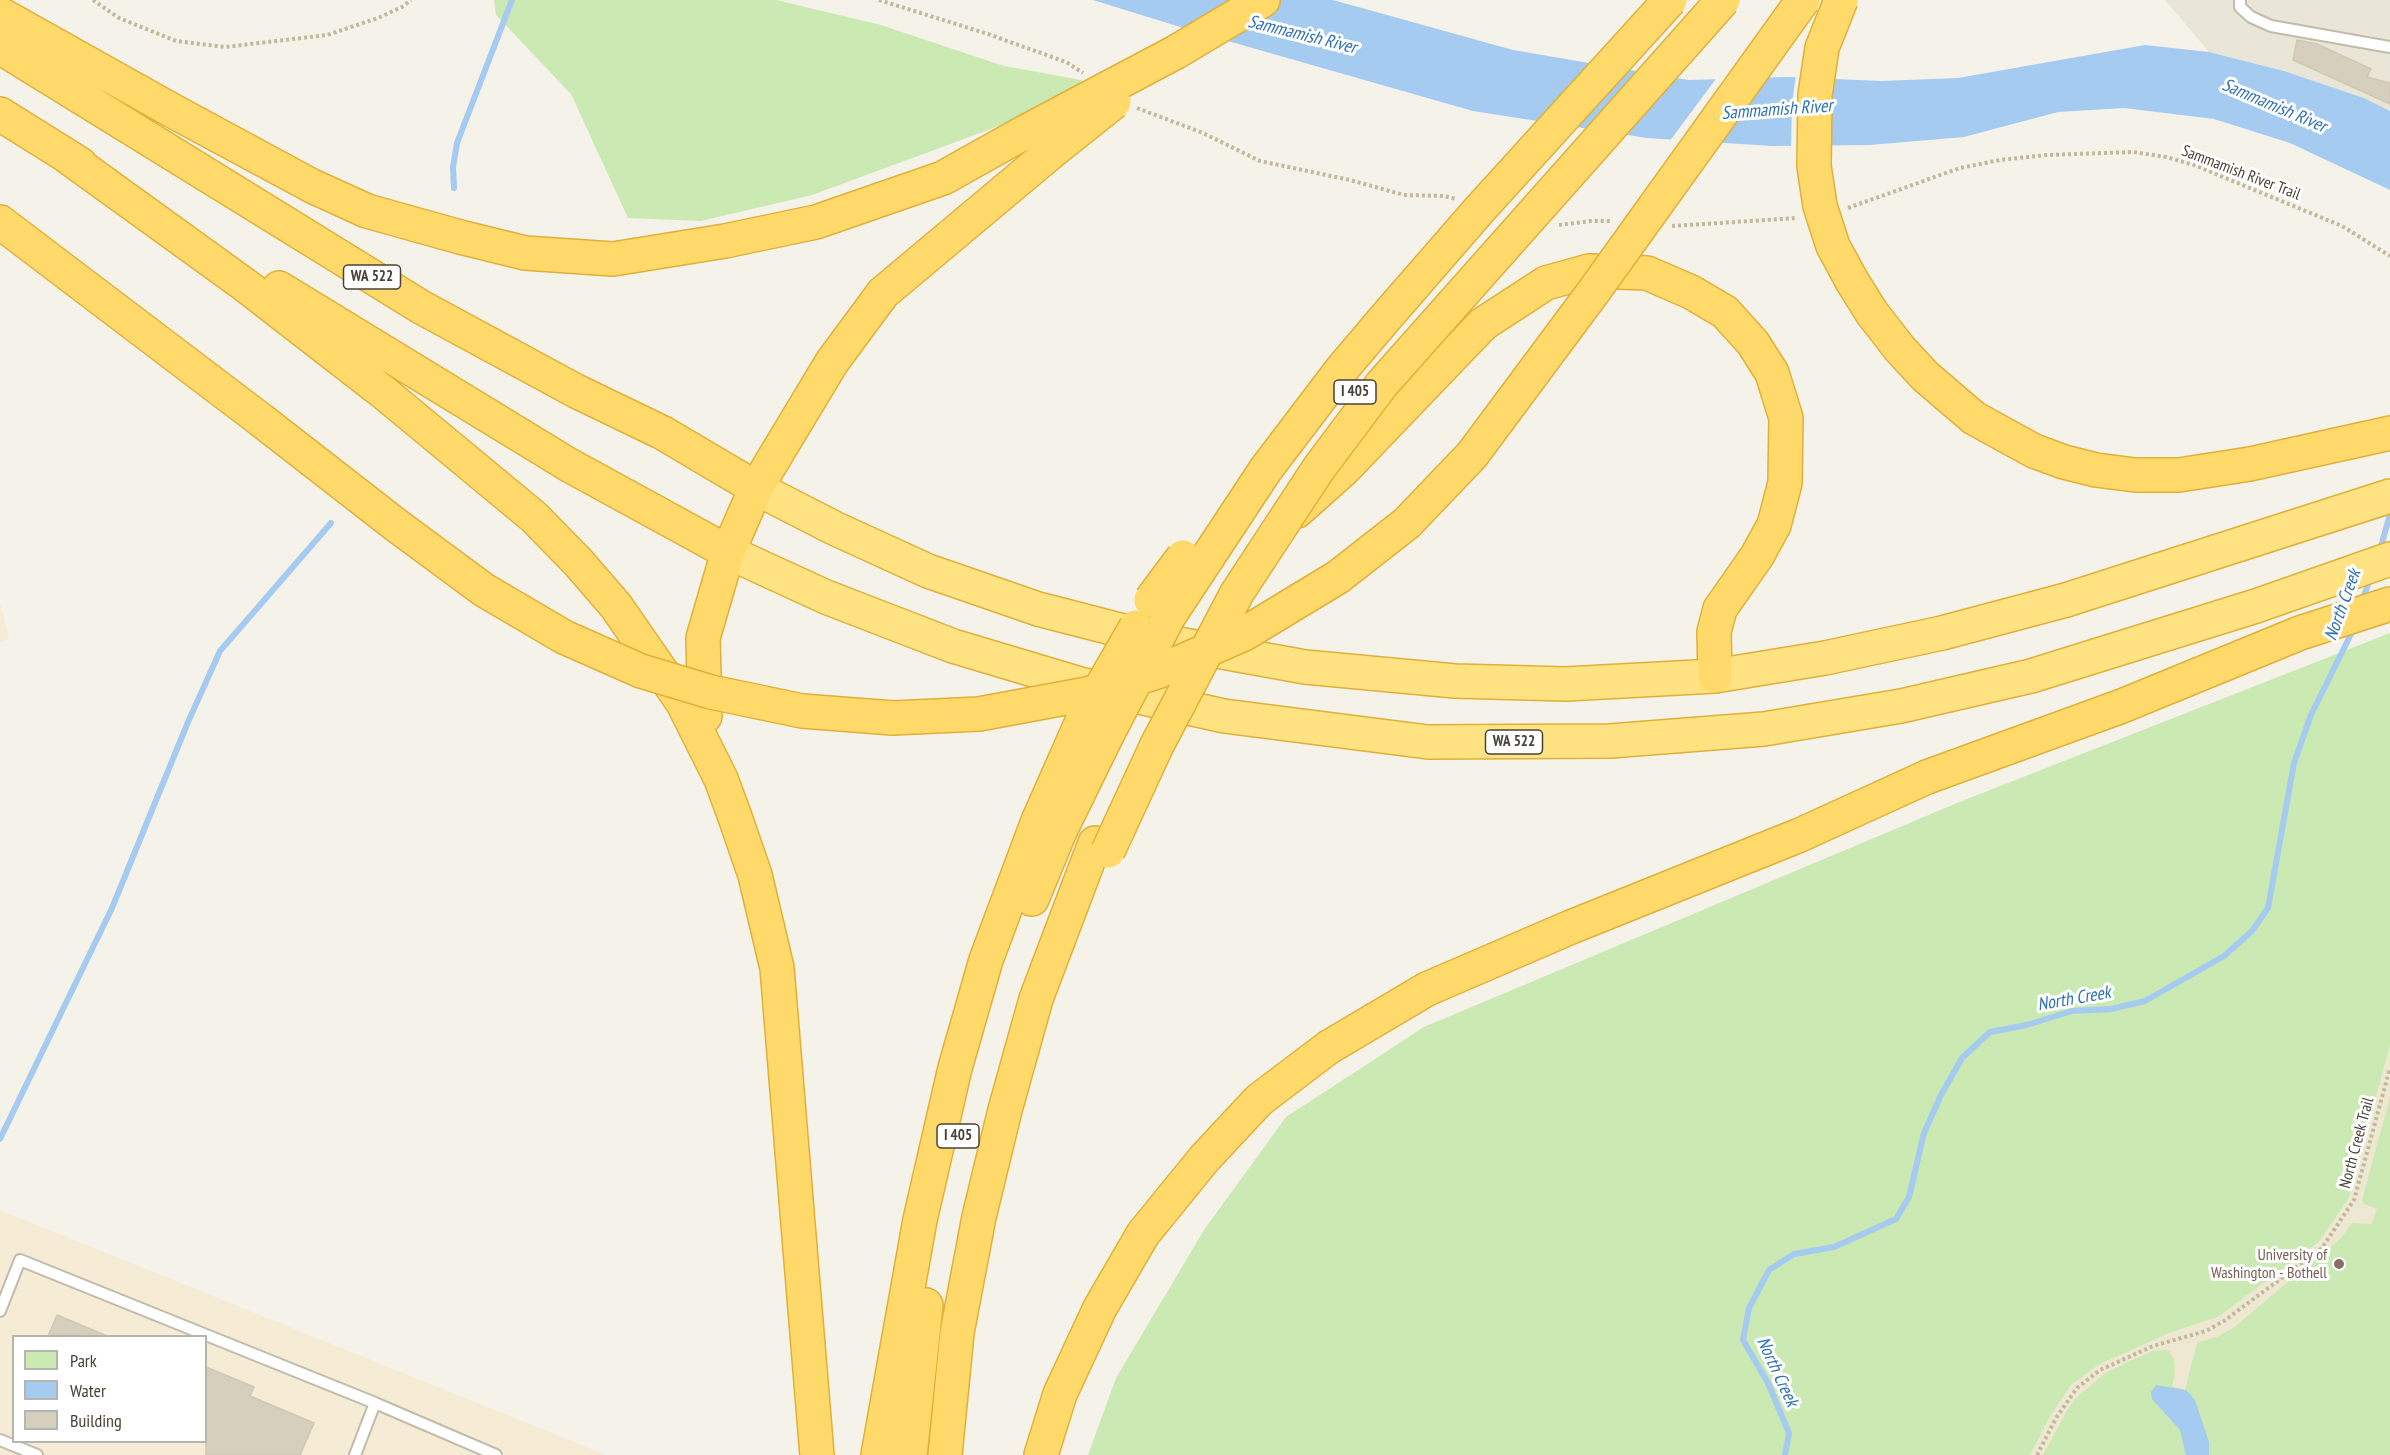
<!DOCTYPE html>
<style>
body{margin:0}
#map{position:relative;width:2390px;height:1455px;overflow:hidden;background:#f5f2e9;font-family:"PT Sans Narrow",sans-serif}
canvas{display:block}
.legend{position:absolute;left:12px;top:1335px;width:195px;height:108px;box-sizing:border-box;background:#fff;border:2px solid #b6b4af;margin:0;padding:8px 10px;list-style:none;font-size:18px;color:#484337}
.legend li{display:flex;align-items:center;gap:12px;height:30px}
.legend b{width:30px;border:2px solid #b6b4af}
</style>
<div id="map">
<canvas width="2390" height="1455"></canvas>
<ul class="legend">
<li><b style="height:16px;background:#cbe9b2"></b>Park</li>
<li><b style="height:16px;background:#a5cbf1"></b>Water</li>
<li><b style="height:16px;background:#d6cfbe"></b>Building</li>
</ul>
</div>
<script>
const context = document.querySelector('canvas').getContext('2d');
context.lineJoin = 'round';
function paint(path, color) { context.fillStyle = color; context.fill(path, 'evenodd'); }
const shape = rows => new Path2D(rows.map(r => 'M' + r).join(''));
function trace(path, color, width, dash) { context.strokeStyle = color; context.lineWidth = width; context.lineCap = dash ? 'butt' : 'round'; context.setLineDash(dash || []); context.stroke(path); }
function drawText(font, color, halo, rows, align = 'center') {
  context.font = font + ' "PT Sans Narrow",sans-serif'; context.lineWidth = 6; context.setLineDash([]); context.textBaseline = 'middle'; context.strokeStyle = halo; context.fillStyle = color; for (const [text, x, y, turn = 0] of rows) {
    context.save(); context.translate(x, y); context.rotate((+turn || 0) * Math.PI / 180); context.textAlign = isNaN(turn) ? turn : align; if (halo) context.strokeText(text, 0, 0); context.fillText(text, 0, 0); context.restore();
  }
}
paint(shape([
 [2165,0,2390,0,2390,111,2364,98,2284,71,2209,52]
]), '#e9e5d7');
paint(shape([
 [0,603,9,639,0,642],
 [0,1210,606,1455,0,1455],
 [14,1336,206,1336,206,1442,14,1442]
]), '#f6ebd4');
paint(shape([
 [2390,1045,2390,1455,2030,1455,2050,1417,2071,1385,2100,1364,2172,1332,2218,1317,2319,1242,2349,1198]
]), '#eee8d3');
paint(shape([
 [494,0,776,0,881,25,1004,66,1076,79,1105,87,812,195,701,221,628,218,571,94,496,15],
 [2390,633,2390,1045,2349,1198,2319,1242,2218,1317,2172,1332,2100,1364,2071,1385,2050,1417,2030,1455,1088,1455,1116,1378,1204,1230,1286,1117,1424,1027,1962,801],
 [2390,1097,2390,1455,2043,1455,2069,1407,2077,1397,2104,1374,2132,1360,2153,1351,2164,1350,2169,1351,2174,1359,2175,1374,2172,1386,2185,1390,2197,1343,2219,1336,2233,1328,2341,1238,2352,1223,2372,1224,2377,1209,2364,1204,2362,1200]
]), '#cbe9b2');
paint(shape([
 [1093,0,1333,0,1513,50,1689,80,1787,77,1882,81,1958,78,2145,45,2209,52,2284,71,2364,98,2390,111,2390,190,2290,143,2214,119,2124,108,2058,112,1964,137,1870,145,1772,146,1647,138,1473,111,1193,31],
 [2156,1385,2186,1390,2195,1400,2209,1442,2209,1455,2186,1455,2180,1430,2152,1399,2151,1392]
]), '#a5cbf1');
paint(shape([
 [1761,75,1709,145,1669,142,1718,76],
 [1796,75,1832,76,1828,148,1791,149,1792,103]
]), '#f5f2e9');
trace(shape([
 [454,188,453,167,457,143,512,0],
 [2380,550,2390,514],
 [2362,601,2371,576],
 [0,1139,112,908,188,722,220,651,331,523],
 [1785,1455,1789,1433,1768,1383,1743,1340,1749,1308,1769,1270,1794,1254,1834,1247,1896,1219,1909,1197,1924,1133,1941,1095,1962,1058,1990,1032,2027,1025,2072,1011,2111,1009,2145,1001,2224,956,2252,931,2268,908,2294,763,2311,715,2354,628]
]), '#a5cbf1', 6);
const building = shape([
 [2297,40,2317,44,2371,69,2367,77,2390,83,2390,104,2293,60,2297,40],
 [57,1315,107,1336,48,1336,57,1315],
 [206,1367,254,1387,250,1396,314,1423,300,1455,206,1455,206,1367]
]);
paint(building, '#d6cfbe');
trace(building, '#d1c8b1', 1.5);
const service = shape([
 [2240,0,2240,7,2251,17,2271,26,2390,47],
 [0,1311,20,1260,375,1403,496,1455],
 [0,1440,37,1455],
 [355,1455,375,1403]
]);
const trunk = shape([
 [756,488,834,528,928,571,1038,609,1162,641,1305,667,1455,681,1566,684,1715,676,1825,658,1942,633,2066,600,2390,496],
 [728,552,826,597,953,646,1080,684,1224,716,1428,742,1610,741,1764,729,1901,706,2031,676,2256,606,2390,559]
]);
const motorway = shape([
 [0,14,173,111,312,186,367,211,460,237,525,253,613,259,725,241,816,222,943,178,1027,131],
 [0,47,421,307,576,391,663,433,756,488],
 [1176,52,1263,0],
 [0,114,80,164],
 [61,152,245,285,383,392,534,517,578,562,616,606,683,703,721,779,735,817,755,875,777,968,817,1455],
 [0,222,261,420],
 [1852,281,1872,313,1900,349,1925,376,1974,418,2034,451,2064,462,2096,470,2135,475,2179,475,2250,464,2390,433],
 [279,288,569,465,728,552],
 [1297,511,1344,469,1483,324,1546,283,1589,271,1647,273,1691,292,1725,312,1753,343,1772,373,1786,418,1785,483,1774,525,1757,556,1720,609,1714,632,1715,676],
 [705,716,703,638,728,552,756,488,832,362,883,293,1050,153],
 [1032,899,1060,831],
 [878,1455,920,1220,955,1068,986,960,1038,821],
 [910,1455,926,1305],
 [945,1455,957,1333,979,1217,1005,1110,1036,999,1095,843],
 [1041,1455,1060,1394,1100,1308,1143,1234,1204,1159,1259,1100,1329,1047,1427,989,1571,927,1800,835,1927,777,2122,706,2300,633,2390,604]
]);
trace(service, '#c0bbab', 14);
trace(trunk, '#dfb038', 36);
trace(motorway, '#dfb038', 36);
trace(shape([
 [93,0,119,18,176,41,225,47,327,35,378,18,402,7,411,0],
 [879,0,988,34,1066,62,1083,73],
 [1137,108,1203,133,1260,161,1350,180,1404,195,1444,196,1456,199],
 [1848,208,1960,168,2000,160,2047,155,2133,152,2166,157,2194,165,2342,226,2390,256],
 [1559,225,1591,221,1611,221],
 [1672,226,1797,218],
 [2037,1455,2056,1418,2077,1388,2100,1370,2153,1346,2206,1331,2224,1321,2322,1248,2354,1200,2390,1068]
]), '#c2b89c', 4, [3, 3]);
trace(service, '#fff', 10);
trace(trunk, '#ffe281', 33);
trace(motorway, '#ffda6a', 33);
const motorwayBridge = shape([
 [1841,0,1822,48,1815,95,1814,166,1820,206,1833,246,1852,281],
 [1027,131,1176,52],
 [1050,153,1114,102],
 [261,420,396,525,484,590,564,637,641,671,711,692,802,711,893,718,979,714,1087,694,1160,671,1244,634,1338,577,1407,523,1472,455,1594,291,1803,0],
 [1151,600,1183,557],
 [1038,821,1084,717,1136,627],
 [1060,831,1106,737,1169,616,1266,469,1342,369,1387,316,1480,209,1670,0],
 [1108,851,1157,745,1237,593,1319,468,1382,384,1723,0]
]);
trace(motorwayBridge, '#dfb038', 36, []);
trace(motorwayBridge, '#ffda6a', 33);
for (const [x, y, r, color] of [
 [2339,1264,6,"#8d6e63"]
]) { const dot = new Path2D(); dot.arc(x, y, r, 0, 2 * Math.PI); context.fillStyle = color; context.fill(dot); trace(dot, '#fff', 2); }
for (const [x, y, w] of [
 [372,277,57],
 [1355,392,42],
 [1514,742,57],
 [958,1136,42]
]) { const box = new Path2D(); box.roundRect(x - w / 2, y - 12, w, 24, 4.5); context.fillStyle = '#fff'; context.fill(box); trace(box, '#484337', 1.5); }
drawText('bold 15px', '#484337', null, [
 ["WA 522",372,277],
 ["I 405",1355,392],
 ["WA 522",1514,742],
 ["I 405",958,1136]
]);
drawText('16px', '#484337', '#fff', [
 ["Sammamish River Trail",2241,173,21],
 ["North Creek Trail",2357,1143,-75]
]);
drawText('16px', '#785e54', '#fff', [
 ["University of",2327,1255],
 ["Washington - Bothell",2327,1273]
], 'right');
drawText('italic 18px', '#2e71b6', '#fff', [
 ["Sammamish River",1302,35,14],
 ["Sammamish River",2274,106,23],
 ["Sammamish River",1777,110,-4],
 ["North Creek",2343,605,-70],
 ["North Creek",2074,999,-10],
 ["North Creek",1777,1372,65]
]);
</script>
